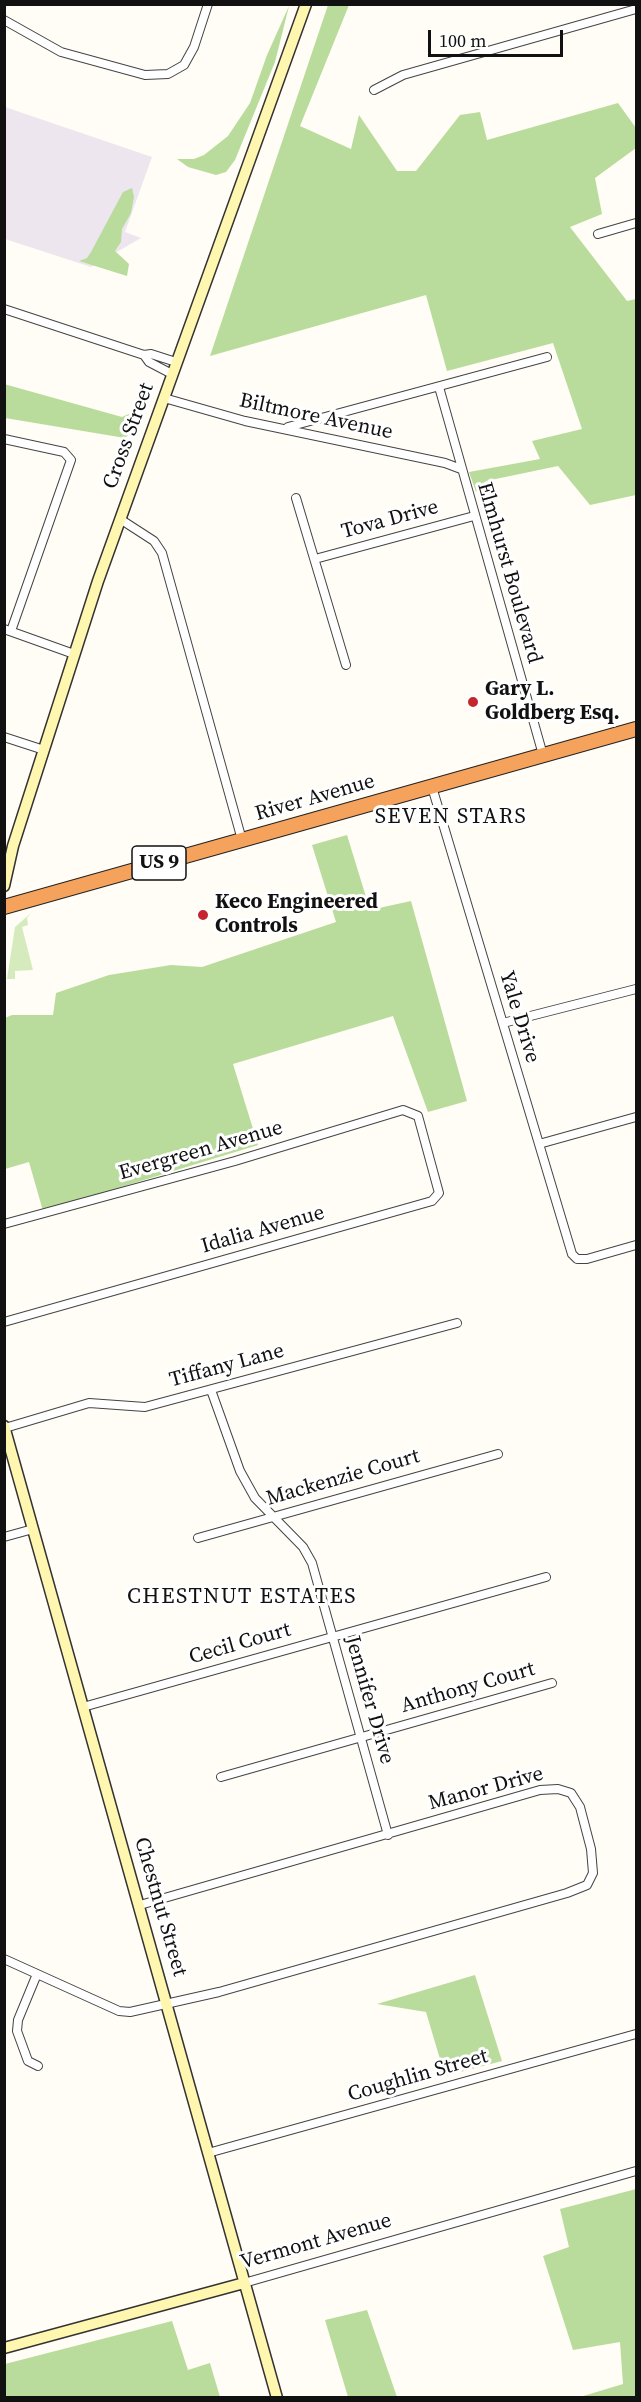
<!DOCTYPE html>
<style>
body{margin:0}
#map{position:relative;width:641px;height:2402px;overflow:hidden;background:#fffdf5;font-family:"Source Serif 4",serif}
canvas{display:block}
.frame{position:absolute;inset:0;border:6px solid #111;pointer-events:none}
.scale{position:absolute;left:428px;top:30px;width:135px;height:27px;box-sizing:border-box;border:3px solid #111;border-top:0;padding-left:8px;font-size:18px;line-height:21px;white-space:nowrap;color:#111;-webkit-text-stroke:4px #fff;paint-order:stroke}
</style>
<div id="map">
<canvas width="641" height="2402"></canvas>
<div class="frame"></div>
<div class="scale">100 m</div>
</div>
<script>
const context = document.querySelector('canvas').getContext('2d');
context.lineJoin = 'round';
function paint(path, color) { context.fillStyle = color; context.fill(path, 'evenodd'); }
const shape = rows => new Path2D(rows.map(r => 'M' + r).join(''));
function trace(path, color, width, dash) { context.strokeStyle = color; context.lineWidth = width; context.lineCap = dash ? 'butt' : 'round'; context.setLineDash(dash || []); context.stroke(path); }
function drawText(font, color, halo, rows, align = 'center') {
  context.font = font + ' "Source Serif 4",serif'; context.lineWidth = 6; context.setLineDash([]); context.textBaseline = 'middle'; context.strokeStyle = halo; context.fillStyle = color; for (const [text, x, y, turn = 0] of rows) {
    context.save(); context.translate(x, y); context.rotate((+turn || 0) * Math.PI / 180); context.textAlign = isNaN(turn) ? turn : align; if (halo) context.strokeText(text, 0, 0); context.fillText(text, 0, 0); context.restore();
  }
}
paint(shape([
 [5,107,152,157,125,232,141,238,91,267,5,239]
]), '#eee6ef');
paint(shape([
 [31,913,27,918,28,925,22,927,33,970,15,971,15,979,7,979,15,927]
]), '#d5ebbd');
paint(shape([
 [328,5,349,5,300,126,351,149,359,115,397,171,416,171,460,115,480,112,487,140,618,103,636,128,636,148,595,178,602,214,570,227,627,301,636,299,636,495,590,505,558,466,486,481,476,492,469,472,540,459,532,441,582,429,553,343,447,371,426,295,210,356],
 [289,6,275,62,235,160,226,172,216,175,188,167,177,159,194,159,204,155,228,136,250,103,267,55],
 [132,188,134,197,131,213,122,229,121,242,115,251,129,264,127,276,79,261,87,258,91,252,123,192],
 [4,384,122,417,131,413,141,386,145,385,145,393,134,430,125,438,5,418],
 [347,835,370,910,411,901,467,1101,428,1112,393,1016,233,1064,258,1145,43,1211,29,1162,5,1169,5,1018,12,1015,53,1015,56,993,109,975,171,965,202,967,336,922,312,845],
 [475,1975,502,2061,445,2076,426,2012,377,2004],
 [636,2189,636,2397,580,2397,623,2384,620,2342,573,2350,543,2256,569,2247,560,2209],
 [367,2310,397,2397,348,2397,325,2320],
 [172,2321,188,2370,210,2363,220,2397,5,2397,5,2364]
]), '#b9dc9c');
const street = shape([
 [4,20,61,52,145,75,168,74,184,65,194,47,208,4],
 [374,90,403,75,636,9],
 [598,234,636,223],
 [4,309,144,355,151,354,176,362],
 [144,355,149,362,172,374],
 [439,387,543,755],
 [164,398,245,421,445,463,461,469],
 [288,427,547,357],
 [4,439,64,452,71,460,11,631],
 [296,498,346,665],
 [120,519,154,541,162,553,242,840],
 [315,559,474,516],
 [4,629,74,654],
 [4,737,44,750],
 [432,787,572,1254,577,1259,587,1259,636,1245],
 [503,1023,636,989],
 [539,1144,636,1117],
 [4,1224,235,1161,403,1110,418,1116,439,1193,432,1201,4,1322],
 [211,1390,240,1471,255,1498,303,1547,312,1563,388,1835],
 [5,1428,89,1403,145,1407,457,1323],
 [4,1537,33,1529],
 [198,1538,498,1454],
 [83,1707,546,1577],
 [221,1777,552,1683],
 [4,1959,119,2011,130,2012,219,1992,567,1893,587,1885,593,1873,591,1849,580,1807,571,1793,558,1789,540,1790,140,1905],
 [37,1974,18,2020,17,2031,28,2061,38,2066],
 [208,2153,636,2034],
 [244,2283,636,2171]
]);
const secondary = shape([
 [4,886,13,846,98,581,306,4],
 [4,1426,277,2398],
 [4,2348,244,2283]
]);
const highway = shape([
 [4,907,636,729]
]);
trace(street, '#444', 10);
trace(secondary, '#333', 13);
trace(highway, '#222', 16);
trace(street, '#fff', 8);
trace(secondary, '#fff6b0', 10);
trace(highway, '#f5a25d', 14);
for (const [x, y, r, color] of [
 [473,702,6,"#c4262e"],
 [203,915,6,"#c4262e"]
]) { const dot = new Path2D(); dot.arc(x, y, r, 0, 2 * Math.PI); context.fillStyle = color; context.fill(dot); trace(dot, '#fff', 2); }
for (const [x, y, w] of [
 [159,863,54]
]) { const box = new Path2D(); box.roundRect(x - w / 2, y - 17, w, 34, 4.5); context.fillStyle = '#fff'; context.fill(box); trace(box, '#111', 1.5); }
drawText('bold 20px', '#111', null, [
 ["US 9",159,863]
]);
drawText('21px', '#111', '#fff', [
 ["Biltmore Avenue",316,417,12],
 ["Cross Street",129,436,-70],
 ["Tova Drive",390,520,-15],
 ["Elmhurst Boulevard",509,573,74],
 ["River Avenue",315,798,-16],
 ["Yale Drive",519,1017,73],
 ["Evergreen Avenue",201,1151,-16],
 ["Idalia Avenue",263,1230,-16],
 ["Tiffany Lane",227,1366,-15],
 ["Mackenzie Court",343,1478,-16],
 ["Cecil Court",240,1644,-16],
 ["Anthony Court",468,1688,-16],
 ["Jennifer Drive",369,1700,74],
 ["Manor Drive",486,1789,-15],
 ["Chestnut Street",160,1907,74],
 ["Coughlin Street",418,2076,-16],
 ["Vermont Avenue",316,2242,-16]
]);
drawText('bold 21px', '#111', '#fff', [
 ["Gary L.",485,690],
 ["Goldberg Esq.",485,714],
 ["Keco Engineered",215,903],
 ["Controls",215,927]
], 'left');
context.letterSpacing = '1.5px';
drawText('22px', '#111', '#fff', [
 ["SEVEN STARS",451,817],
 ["CHESTNUT ESTATES",242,1597]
]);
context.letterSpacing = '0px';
</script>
